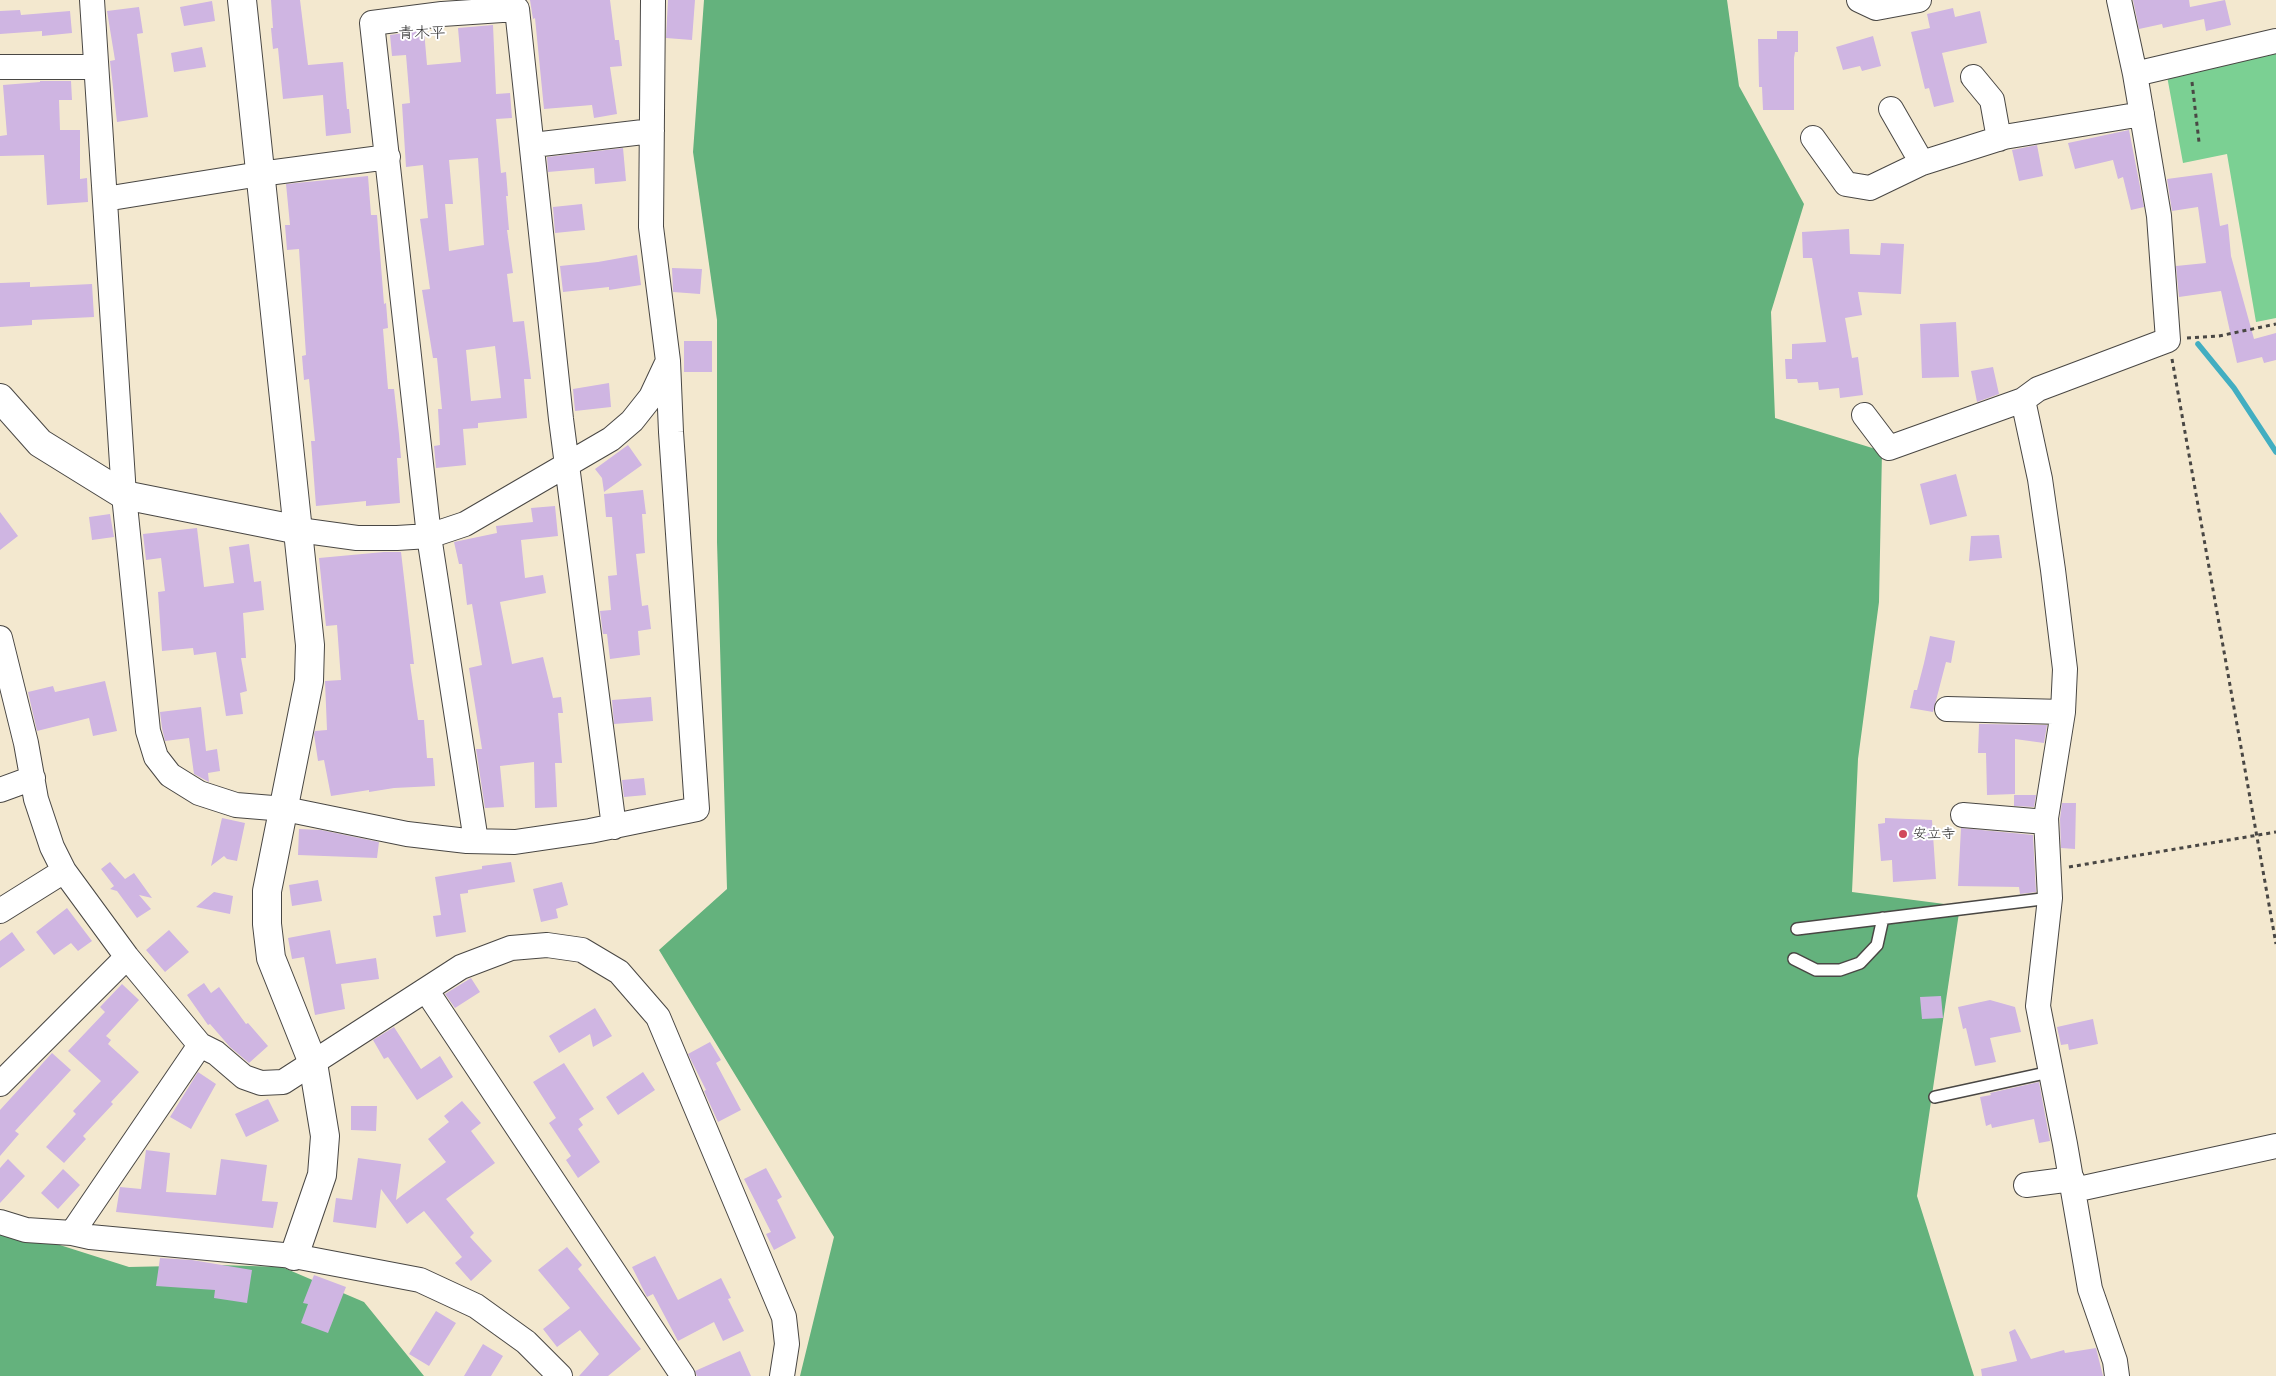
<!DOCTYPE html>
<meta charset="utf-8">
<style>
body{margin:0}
canvas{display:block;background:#f3e8cf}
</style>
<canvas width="2276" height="1376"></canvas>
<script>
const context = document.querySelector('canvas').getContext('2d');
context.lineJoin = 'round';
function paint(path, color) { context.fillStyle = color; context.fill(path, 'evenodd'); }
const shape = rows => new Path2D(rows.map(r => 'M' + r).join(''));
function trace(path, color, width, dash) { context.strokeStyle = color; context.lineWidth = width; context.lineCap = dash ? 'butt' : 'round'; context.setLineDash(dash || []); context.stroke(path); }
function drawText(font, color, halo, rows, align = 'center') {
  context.font = font + ' Delius,"Klee One",sans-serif'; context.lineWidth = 4; context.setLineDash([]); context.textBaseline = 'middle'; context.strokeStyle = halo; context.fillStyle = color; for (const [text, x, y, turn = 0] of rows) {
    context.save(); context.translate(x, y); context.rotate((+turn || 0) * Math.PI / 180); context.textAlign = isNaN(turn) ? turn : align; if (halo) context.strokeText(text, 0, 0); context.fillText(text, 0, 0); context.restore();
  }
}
paint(shape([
 [2276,47,2276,318,2256,322,2227,154,2183,163,2167,76]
]), '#7bd093');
paint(shape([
 [704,0,1727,0,1739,86,1804,204,1771,312,1775,418,1882,451,1879,602,1858,759,1852,892,1960,906,1917,1196,1974,1376,800,1376,834,1237,659,950,727,889,717,542,717,320,693,152],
 [0,1226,129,1267,219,1265,282,1267,364,1302,424,1376,0,1376]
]), '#64b27d');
trace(shape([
 [2198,344,2234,388,2276,452]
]), '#42aec1', 5.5);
paint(shape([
 [271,0,300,0,308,65,343,62,347,109,349,109,351,133,326,136,323,95,283,99,278,48,273,49,271,28,273,28],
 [530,0,610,0,615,40,619,40,622,66,610,67,617,114,594,118,592,105,544,109,535,18,533,19],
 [668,0,695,0,692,40,666,38],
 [2133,0,2189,0,2190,7,2225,0,2231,25,2206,31,2204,19,2163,28,2162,24,2139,29],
 [212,1,215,21,184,26,180,7],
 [139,7,143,33,137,34,148,117,117,122,110,61,115,60,107,11],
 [1953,8,1955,17,1980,11,1987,43,1942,53,1954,102,1934,107,1929,88,1925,89,1911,32,1930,28,1927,14],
 [20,10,21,15,70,11,72,33,42,36,42,31,0,34,0,11],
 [493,25,496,94,510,93,512,118,496,119,501,173,506,172,508,196,506,196,509,230,507,230,513,273,507,274,513,322,524,321,531,379,524,379,527,418,478,423,478,428,463,429,466,465,436,468,434,446,440,445,438,409,442,409,437,358,433,358,422,290,430,289,420,219,428,218,423,165,406,167,402,104,410,103,406,55,392,56,390,35,424,30,427,65,461,62,458,28],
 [478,158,484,245,449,251,445,204,453,204,449,160],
 [495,346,501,398,471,401,466,350],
 [1777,31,1798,31,1798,52,1795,52,1794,58,1794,110,1763,110,1762,87,1759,87,1758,39,1777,39],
 [1873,36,1881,66,1862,71,1860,66,1843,70,1836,47],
 [202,47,206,67,174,72,171,53],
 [40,81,71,81,72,100,59,100,60,130,80,130,80,179,87,178,88,202,47,205,44,155,0,156,0,136,7,135,3,85,40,82],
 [2129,130,2144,207,2131,210,2123,177,2118,179,2113,160,2075,169,2068,143],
 [2037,145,2043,176,2019,181,2012,150],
 [623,148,626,181,595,184,594,168,548,172,547,157],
 [2212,173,2220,226,2228,224,2231,256,2254,339,2276,333,2276,360,2264,363,2262,357,2237,363,2221,291,2179,297,2176,266,2206,263,2198,207,2172,211,2167,179],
 [368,176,371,215,377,215,384,304,386,303,388,328,383,329,388,389,394,389,399,434,401,458,397,458,400,503,366,506,366,501,316,506,311,441,315,441,309,379,304,380,302,356,306,355,299,249,287,250,285,225,290,225,286,184],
 [582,204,585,230,555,233,553,207],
 [1849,229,1850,254,1880,255,1881,243,1904,244,1901,294,1858,292,1862,315,1845,318,1852,358,1858,357,1863,395,1840,398,1839,388,1819,390,1818,382,1798,383,1797,379,1786,379,1785,359,1792,359,1792,344,1826,342,1812,258,1803,258,1802,232],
 [637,255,641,285,609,290,609,287,563,292,560,266,598,262],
 [672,268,702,269,700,294,673,292],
 [30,282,30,287,92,284,94,317,32,320,32,325,0,327,0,283],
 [1956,322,1959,377,1922,378,1920,324],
 [684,341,712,341,712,372,684,372],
 [1993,367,1999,394,1977,402,1971,371],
 [609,383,611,407,575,411,573,389],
 [628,445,642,465,604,492,602,478,595,469],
 [1956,474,1967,516,1930,525,1920,484],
 [643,490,646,514,642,514,645,553,636,554,642,606,648,605,651,629,638,631,640,655,610,659,607,634,603,634,600,611,611,610,608,576,617,575,612,517,606,517,604,494],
 [555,506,558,536,521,540,525,578,543,575,546,593,500,602,512,664,543,657,553,698,561,697,563,713,558,713,562,763,555,763,557,807,535,808,534,762,500,766,504,807,485,808,476,749,482,749,469,668,482,665,472,604,467,605,462,564,459,564,454,542,497,533,496,526,533,522,531,508],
 [0,512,18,536,0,550],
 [110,514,114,537,92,540,89,517],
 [197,528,204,587,234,583,229,547,249,544,254,582,261,581,264,610,243,613,246,658,241,658,247,691,240,693,243,714,226,716,216,652,194,655,193,648,162,651,158,592,165,591,161,558,146,560,143,534],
 [1999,535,2002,558,1969,561,1971,536],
 [384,552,401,552,414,664,410,664,418,720,424,720,427,758,433,758,435,786,394,788,369,792,369,790,331,796,324,760,318,761,314,734,315,731,327,730,325,681,341,680,337,625,326,626,319,558],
 [1930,636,1955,641,1951,663,1946,662,1933,712,1910,708,1914,690,1917,690,1924,663],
 [105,681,117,731,93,736,89,718,37,731,28,692,53,686,55,692],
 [651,697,653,721,614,724,612,700],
 [201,707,206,751,217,749,220,771,208,773,209,782,194,774,189,738,165,741,162,728,160,712],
 [1979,724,2047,725,2044,743,2015,739,2015,794,1987,795,1986,753,1978,753],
 [644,778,646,795,624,797,622,780],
 [2014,795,2036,795,2034,807,2014,806],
 [2062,803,2076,803,2075,849,2061,848,2060,819],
 [222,818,245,823,237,861,227,859,224,856,211,866],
 [1885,818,1932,820,1936,879,1893,882,1892,860,1881,861,1878,824,1885,823],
 [1961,828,2033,835,2036,892,2020,894,2019,887,1958,886],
 [299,829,321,830,379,842,377,858,298,855],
 [110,862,125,879,134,873,152,898,139,895,151,909,137,918,117,891,110,889,114,886,101,869],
 [511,862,515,882,468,890,468,893,460,894,466,932,436,937,433,916,441,915,435,877,482,869,482,866],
 [318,880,322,901,292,906,289,885],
 [562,882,568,905,556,909,558,918,541,922,533,889],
 [214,892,233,896,230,914,196,907],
 [67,908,92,941,78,951,71,943,54,955,36,932],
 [169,930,189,952,165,972,146,950],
 [330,930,336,964,376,958,379,979,341,984,345,1009,315,1015,304,957,292,959,288,938],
 [12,932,25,950,0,968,0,941],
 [471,978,480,992,455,1008,445,994],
 [204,983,211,993,219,987,246,1024,248,1023,268,1046,249,1063,230,1047,210,1024,208,1025,187,995],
 [122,984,139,1000,106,1036,111,1040,108,1044,139,1072,111,1102,113,1104,83,1136,86,1139,64,1163,46,1147,76,1114,73,1111,101,1081,68,1051,105,1012,100,1007],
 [1941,996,1943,1018,1922,1019,1920,997],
 [1990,1000,2015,1007,2021,1032,1990,1038,1996,1062,1975,1066,1966,1028,1963,1029,1958,1007],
 [595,1008,612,1036,593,1047,590,1034,559,1053,549,1036],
 [2093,1019,2098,1044,2069,1050,2068,1044,2061,1045,2057,1027],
 [394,1027,421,1069,440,1056,453,1077,417,1100,388,1057,384,1059,373,1040],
 [710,1042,721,1060,716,1063,741,1110,718,1122,704,1091,706,1090,688,1054],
 [52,1053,71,1070,15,1131,19,1134,0,1156,0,1110],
 [564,1063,594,1109,579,1119,583,1125,578,1129,600,1162,578,1178,566,1160,571,1156,549,1123,556,1118,533,1082],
 [198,1072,216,1084,191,1129,170,1117],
 [643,1072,655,1090,618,1115,606,1097],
 [2039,1082,2050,1141,2039,1143,2034,1119,1992,1128,1991,1124,1986,1126,1980,1097,1991,1095,1990,1093],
 [268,1099,279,1121,246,1137,235,1114],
 [462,1101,481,1123,471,1131,495,1163,446,1199,474,1233,470,1237,492,1261,471,1281,455,1263,462,1257,424,1211,407,1224,381,1189,376,1228,333,1222,336,1198,352,1200,358,1158,401,1164,396,1200,446,1162,428,1139,449,1122,444,1116],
 [351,1106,377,1106,376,1131,351,1130],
 [146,1150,170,1153,166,1192,216,1195,221,1159,267,1165,262,1201,278,1202,273,1228,116,1212,120,1187,141,1189],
 [8,1159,25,1176,0,1203,0,1168],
 [766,1168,782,1197,777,1200,796,1238,774,1250,766,1234,771,1232,744,1179],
 [63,1169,80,1185,58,1209,41,1193],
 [567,1247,582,1265,578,1269,641,1349,608,1376,579,1376,599,1354,580,1330,557,1347,543,1329,570,1308,538,1270],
 [655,1256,678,1300,721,1278,731,1298,728,1299,744,1331,723,1341,714,1322,678,1341,653,1294,647,1297,632,1267],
 [160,1258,192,1260,252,1270,247,1303,214,1298,215,1290,156,1286],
 [314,1275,346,1287,328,1333,301,1323,308,1304,303,1303],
 [436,1311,456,1323,429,1366,409,1354],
 [2015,1329,2031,1359,2064,1350,2065,1353,2096,1348,2103,1376,1982,1376,1981,1369,2017,1361,2009,1332],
 [483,1344,503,1356,491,1376,464,1376],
 [740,1351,751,1376,697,1376,695,1371]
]), '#cfb5e2');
const lane = shape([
 [1797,929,2050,898],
 [1794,959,1816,970,1840,970,1860,963,1877,945,1883,918],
 [1935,1097,2050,1072]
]);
const street = shape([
 [92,0,124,495,148,731,156,757,170,775,199,793,236,805,285,809,407,834,467,841,515,842,590,831,697,809,671,432,668,361,651,227,653,0],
 [1859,0,1876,8,1919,0],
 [0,67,96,67],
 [2135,74,2276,41],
 [1973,77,1992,100,1999,139],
 [1891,109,1922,163],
 [1813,138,1846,184,1870,188,1922,163,2004,137,2142,114],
 [533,145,652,131],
 [105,199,260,174,388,157],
 [1864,415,1889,448,2023,400],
 [299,530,357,538,397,538,429,536,465,524,611,439,632,421,651,397,666,365],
 [0,638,26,743,36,799,52,847,64,871,127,957,200,1045,216,1053,244,1077,261,1083,283,1082,461,967,511,948,547,945,582,950,619,972,658,1017,784,1317,787,1344,782,1376],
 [1947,709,2063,712],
 [0,790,33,778],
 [1963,815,2046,822],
 [476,841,429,536,372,23,442,14,517,9,561,419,614,827],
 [0,911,64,871],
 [426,990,683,1376],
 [0,1084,127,957],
 [2026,1185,2072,1179],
 [2074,1190,2276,1146],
 [0,1222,26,1230,72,1233,90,1237,294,1256,420,1280,476,1306,526,1342,560,1376],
 [72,1233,200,1045],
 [2117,1376,2115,1361,2090,1289,2065,1144,2038,1006,2050,898,2046,818,2063,712,2065,669,2053,570,2040,479,2023,400,2038,389,2168,340,2159,216,2135,74,2119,0]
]);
const secondary = shape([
 [242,0,310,645,309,681,267,891,267,924,271,958,313,1063,325,1136,322,1175,294,1256],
 [0,398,40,443,124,495,299,530]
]);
trace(lane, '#494744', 14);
trace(street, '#494744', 26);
trace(secondary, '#494744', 30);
trace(shape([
 [2192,82,2199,142],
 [2187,338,2219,336,2276,324],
 [2172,359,2276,944],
 [2069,867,2276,832]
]), '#494744', 3, [4, 4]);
trace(lane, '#fff', 11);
trace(street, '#fff', 24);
trace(secondary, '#fff', 28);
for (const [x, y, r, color] of [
 [1903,834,5,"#d1495b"]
]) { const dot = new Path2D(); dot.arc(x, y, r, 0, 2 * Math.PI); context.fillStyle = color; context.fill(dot); trace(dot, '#fff', 2); }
drawText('14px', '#2b2b2b', '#fff', [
 ["安立寺",1913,834]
], 'left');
drawText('16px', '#2b2b2b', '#fff', [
 ["青木平",422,33]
]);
</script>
